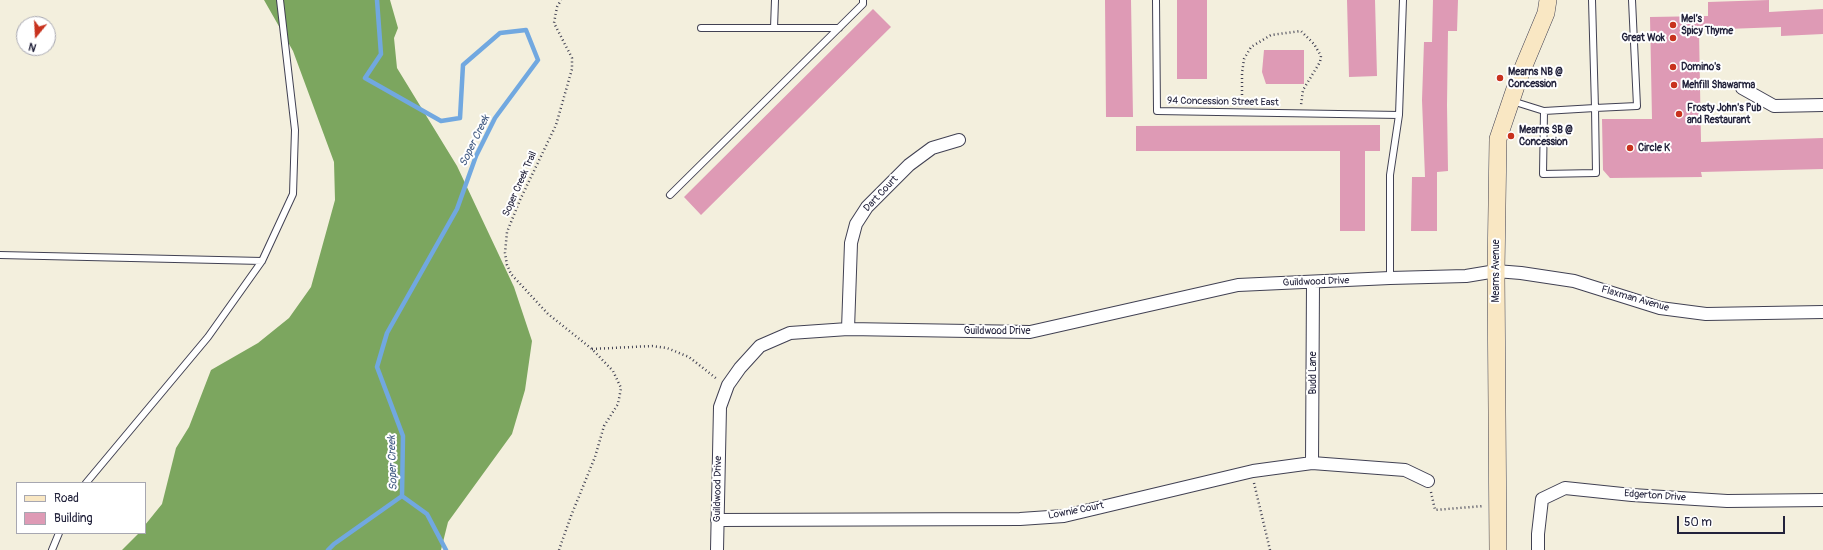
<!DOCTYPE html>
<meta charset="utf-8">
<style>
body{margin:0}
#map{position:relative;width:1823px;height:550px;overflow:hidden;background:#f3efdd;font-family:Pangolin,sans-serif}
canvas{display:block}
.legend{position:absolute;left:16px;top:482px;width:130px;height:52px;box-sizing:border-box;background:#fff;border:1px solid #a7a7b1;margin:0;padding:5px 7px;list-style:none;font-size:12px;color:#22223b}
.legend li{display:flex;align-items:center;gap:8px;height:20px}
.legend b{width:20px;border:1px solid #a7a7b1}
.north{position:absolute;left:16px;top:16px;width:40px;height:40px;box-sizing:border-box;background:#fff;border:1px solid #a7a7b1;border-radius:50%;rotate:198deg;font-size:11px;font-weight:700;line-height:16px;text-align:center;color:#22223b}
.north::after{content:'';display:block;margin:auto;width:14px;height:18px;background:#c8321e;clip-path:polygon(50% 0,100% 100%,50% 72%,0 100%)}
.scale{position:absolute;left:1677px;top:516px;width:108px;height:18px;box-sizing:border-box;border:2px solid #22223b;border-top:0;padding-left:5px;font-size:12px;line-height:14px;white-space:nowrap;color:#22223b;-webkit-text-stroke:3px #fff;paint-order:stroke}
</style>
<div id="map">
<canvas width="1823" height="550"></canvas>
<ul class="legend">
<li><b style="height:5px;background:#f9e7c3"></b>Road</li>
<li><b style="height:11px;background:#de9ab5"></b>Building</li>
</ul>
<div class="north">N</div>
<div class="scale">50 m</div>
</div>
<script>
const context = document.querySelector('canvas').getContext('2d');
context.lineJoin = 'round';
function paint(path, color) { context.fillStyle = color; context.fill(path, 'evenodd'); }
const shape = rows => new Path2D(rows.map(r => 'M' + r).join(''));
function trace(path, color, width, dash) { context.strokeStyle = color; context.lineWidth = width; context.lineCap = dash ? 'butt' : 'round'; context.setLineDash(dash || []); context.stroke(path); }
function drawText(font, color, halo, rows, align = 'center') {
  context.font = font + ' Pangolin,sans-serif'; context.lineWidth = 4; context.setLineDash([]); context.textBaseline = 'middle'; context.strokeStyle = halo; context.fillStyle = color; for (const [text, x, y, turn = 0] of rows) {
    context.save(); context.translate(x, y); context.rotate((+turn || 0) * Math.PI / 180); context.textAlign = isNaN(turn) ? turn : align; if (halo) context.strokeText(text, 0, 0); context.fillText(text, 0, 0); context.restore();
  }
}
paint(shape([
 [264,0,390,0,398,28,394,38,397,68,457,166,514,287,532,341,525,390,512,434,448,522,441,550,122,550,139,533,145,533,145,525,162,504,176,448,189,427,211,370,258,343,289,318,311,287,335,200,334,162,293,51]
]), '#7ca65f');
trace(shape([
 [377,0,381,54,365,78,441,121,460,118,463,65,500,33,526,30,538,60,495,118,476,156,457,209,387,333,377,367,403,436,402,496],
 [402,496,427,514,446,550],
 [328,550,334,544,402,496]
]), '#71a8e0', 4.5);
paint(shape([
 [1105,0,1131,0,1133,117,1106,117],
 [1177,0,1207,0,1207,79,1177,79],
 [1347,0,1375,0,1377,76,1349,77],
 [1433,0,1458,0,1457,31,1448,31,1447,105,1448,171,1437,172,1437,231,1411,231,1412,177,1425,177,1422,100,1424,42,1432,42],
 [1769,0,1769,12,1823,9,1823,34,1781,36,1781,27,1699,30,1701,142,1823,138,1823,169,1701,172,1702,177,1610,178,1603,170,1602,119,1652,119,1650,17,1708,16,1708,2],
 [873,9,891,27,701,215,684,197],
 [1264,50,1304,50,1304,84,1266,84,1262,72],
 [1380,125,1380,151,1365,151,1365,231,1340,231,1340,151,1136,151,1136,126]
]), '#de9ab5');
const lane = shape([
 [1156,0,1157,111,1399,115],
 [1592,0,1595,108,1596,173,1543,174,1544,111,1595,108,1637,106,1632,0],
 [701,28,839,28],
 [774,28,775,0],
 [1512,101,1544,111],
 [670,195,863,4,863,0],
 [0,255,262,261],
 [1390,278,1390,175,1399,115,1403,0],
 [86,483,208,337,262,261,293,194,295,130,280,0],
 [52,550,59,533]
]);
const street = shape([
 [1742,88,1774,106,1823,105],
 [848,329,851,243,856,224,867,207,909,165,932,148,959,140],
 [1312,463,1313,283],
 [717,520,1020,519,1064,516,1253,471,1312,463,1405,470,1428,481],
 [717,550,720,407,728,385,740,368,760,346,790,333,848,329,1030,332,1238,285,1390,278,1466,276,1496,271,1521,273,1574,281,1660,308,1706,314,1823,312],
 [1538,550,1538,534,1542,499,1565,488,1632,495,1727,501,1823,500]
]);
const secondary = shape([
 [1498,550,1496,271,1498,139,1518,80,1546,13,1548,0]
]);
trace(lane, '#414153', 8);
trace(street, '#414153', 14);
trace(secondary, '#414153', 18);
trace(shape([
 [1242,103,1242,73,1244,59,1251,47,1271,35,1301,31,1314,44,1321,56,1320,62,1303,90,1301,105],
 [592,349,652,346,667,348,689,357,717,379],
 [1254,483,1270,550],
 [1431,492,1435,510,1483,506],
 [559,550,571,516,595,457,604,426,618,404,621,388,613,371,592,349,548,314,511,274,507,265,505,253,507,232,520,200,556,125,572,69,572,58,554,23,557,7,561,0]
]), '#414153', 2.5, [1, 3]);
trace(lane, '#fff', 6);
trace(street, '#fff', 12);
trace(secondary, '#f9e7c3', 17);
for (const [x, y, r, color] of [
 [1673,25,4,"#c8321e"],
 [1673,38,4,"#c8321e"],
 [1673,67,4,"#c8321e"],
 [1500,78,4,"#c8321e"],
 [1674,85,4,"#c8321e"],
 [1679,114,4,"#c8321e"],
 [1511,136,4,"#c8321e"],
 [1630,148,4,"#c8321e"]
]) { const dot = new Path2D(); dot.arc(x, y, r, 0, 2 * Math.PI); context.fillStyle = color; context.fill(dot); trace(dot, '#fff', 1.5); }
drawText('bold 10px', '#22223b', '#fff', [
 ["Mel’s",1681,19],
 ["Spicy Thyme",1681,31],
 ["Great Wok",1665,38,"right"],
 ["Domino's",1681,67],
 ["Mearns NB @",1508,72],
 ["Concession",1508,84],
 ["Mehfill Shawarma",1682,85],
 ["Frosty John's Pub",1687,108],
 ["and Restaurant",1687,120],
 ["Mearns SB @",1519,130],
 ["Concession",1519,142],
 ["Circle K",1638,148]
], 'left');
drawText('10px', '#22223b', '#fff', [
 ["94 Concession Street East",1223,102,1],
 ["Soper Creek Trail",520,184,-66],
 ["Dart Court",881,194,-47],
 ["Mearns Avenue",1496,271,-90],
 ["Guildwood Drive",1316,282,-2],
 ["Flaxman Avenue",1635,299,16],
 ["Guildwood Drive",997,331],
 ["Budd Lane",1313,373,-90],
 ["Guildwood Drive",718,489,-89],
 ["Edgerton Drive",1655,496,4],
 ["Lownie Court",1076,511,-11]
]);
drawText('italic 11px', '#465e85', '#fff', [
 ["Soper Creek",475,141,-64],
 ["Soper Creek",393,463,-92]
]);
</script>
